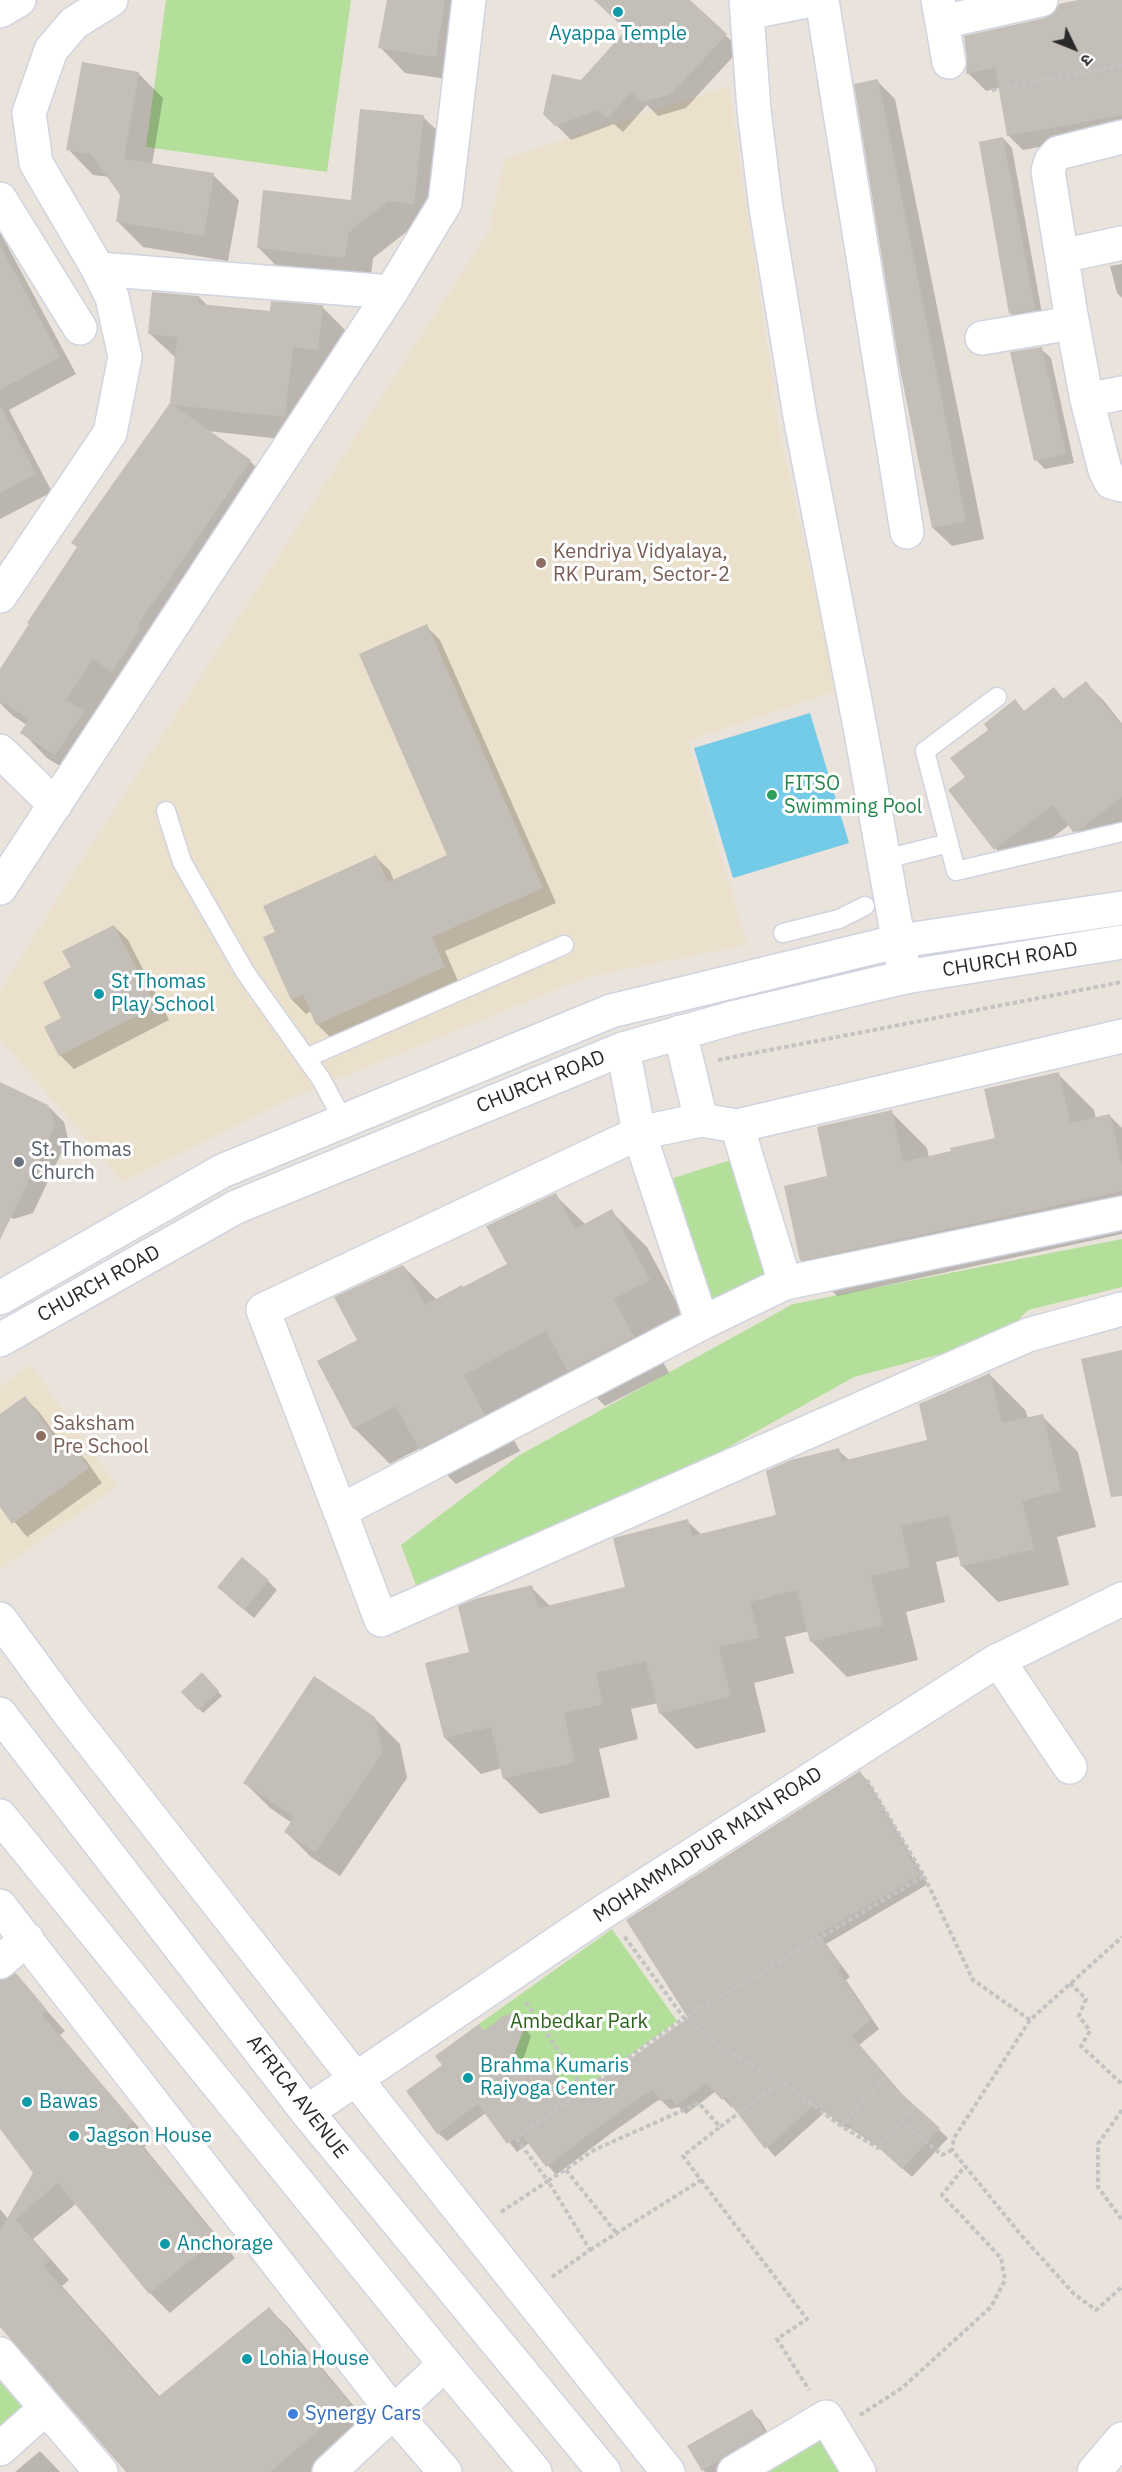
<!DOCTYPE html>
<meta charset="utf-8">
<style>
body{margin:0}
#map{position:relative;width:1122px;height:2472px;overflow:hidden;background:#eae3db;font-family:"IBM Plex Sans","Noto Sans Devanagari",sans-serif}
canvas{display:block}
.north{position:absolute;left:1044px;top:18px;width:60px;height:60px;-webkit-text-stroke:4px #fff;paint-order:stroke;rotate:133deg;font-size:16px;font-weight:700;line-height:24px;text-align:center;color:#292929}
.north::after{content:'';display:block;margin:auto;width:21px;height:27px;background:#292929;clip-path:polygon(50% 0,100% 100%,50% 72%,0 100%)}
</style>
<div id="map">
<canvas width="1122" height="2472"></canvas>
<div class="north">उ</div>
</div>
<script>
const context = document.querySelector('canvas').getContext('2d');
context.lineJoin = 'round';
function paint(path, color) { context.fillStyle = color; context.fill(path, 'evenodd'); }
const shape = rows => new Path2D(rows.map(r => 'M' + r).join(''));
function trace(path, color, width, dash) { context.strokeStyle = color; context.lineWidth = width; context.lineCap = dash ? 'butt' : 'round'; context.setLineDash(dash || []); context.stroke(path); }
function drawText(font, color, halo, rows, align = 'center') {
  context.font = font + ' "IBM Plex Sans",sans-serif'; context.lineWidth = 6; context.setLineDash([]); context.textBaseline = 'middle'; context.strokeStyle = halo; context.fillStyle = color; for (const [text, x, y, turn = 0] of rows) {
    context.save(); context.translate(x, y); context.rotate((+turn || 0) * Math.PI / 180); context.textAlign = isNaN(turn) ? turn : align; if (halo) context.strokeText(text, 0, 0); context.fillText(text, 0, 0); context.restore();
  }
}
paint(shape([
 [729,86,780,434,837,691,688,741,747,945,587,977,294,1097,123,1182,0,1039,0,991,78,866,489,231,505,159],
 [31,1365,117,1486,0,1569,0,1387]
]), '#ebe0cb');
paint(shape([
 [166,0,351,0,327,172,146,147],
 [731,1160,768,1281,711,1299,673,1178],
 [1122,1239,1122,1287,1028,1310,1001,1338,854,1377,691,1468,470,1573,416,1585,401,1545,518,1456,793,1304],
 [612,1929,677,2021,546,2116,479,2024],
 [0,2382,26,2412,0,2435],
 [826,2425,854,2472,751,2472]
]), '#b3df9a');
paint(shape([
 [810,713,849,843,733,878,694,748]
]), '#73cbe8');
paint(shape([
 [388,0,474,0,461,81,405,73,380,47],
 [617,0,688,0,740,49,686,108,658,116,647,105,623,132,614,124,571,140,545,114,582,82,628,31],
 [1085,0,1122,0,1122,59,986,91,968,73,1046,20],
 [138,73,163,98,152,165,213,175,239,200,228,261,143,247,118,222,122,195,110,177,93,175,68,149],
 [877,81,895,99,984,539,952,546,933,528],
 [1122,85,1122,132,1023,150,1009,136,1004,107],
 [423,117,449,142,439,229,414,226,373,258,370,283,283,273,258,247,352,202],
 [1003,138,1012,148,1043,319,1020,323,1011,314],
 [0,232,76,374,9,410,52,492,0,519],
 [1122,264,1122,298,1117,293,1110,266],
 [199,297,208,306,271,313,322,307,347,332,343,374,318,372,310,442,207,431,250,461,275,486,81,779,47,758,22,732,27,725,13,716,0,703,0,672,78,548,73,543,171,404,176,358,149,333],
 [1041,349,1051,358,1074,463,1045,469,1036,460],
 [426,626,440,640,556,903,445,951,458,981,331,1038,317,1024,311,1011,306,1014,292,1000,265,938,277,933,376,857,390,871,394,881,449,856],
 [1086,683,1104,701,1122,724,1122,829,1093,849,1069,825,1014,867,996,849,950,791,967,777,990,730,1015,701,1025,712,1054,689,1065,700],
 [114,926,128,940,169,1020,74,1069,60,1055,63,1019,73,968],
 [1058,1074,1094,1110,1096,1119,1110,1116,1122,1128,1122,1234,837,1296,801,1260,829,1177,891,1112,927,1148,929,1158,996,1139],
 [0,1084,49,1107,64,1122,68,1139,33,1213,14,1219,0,1213],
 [555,1195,586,1225,611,1211,647,1247,684,1316,649,1335,669,1373,605,1406,571,1372,499,1412,520,1451,456,1484,420,1448,390,1464,354,1428,319,1361,359,1340,403,1266,437,1300,509,1265],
 [990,1375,1026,1411,1028,1419,1042,1416,1078,1452,1096,1527,1057,1537,1069,1585,998,1602,962,1566,960,1556,936,1562,945,1602,906,1612,918,1660,847,1677,811,1641,809,1631,785,1637,794,1673,754,1683,766,1732,696,1749,660,1713,658,1703,631,1709,638,1739,599,1749,610,1797,540,1814,504,1778,502,1768,481,1774,445,1738,471,1654,531,1587,551,1607,627,1588,687,1521,702,1535,778,1516,838,1450,849,1460,929,1441],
 [25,1398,39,1412,67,1450,72,1446,86,1460,102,1483,27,1537,0,1504,0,1416],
 [268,1581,277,1590,254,1618,228,1596],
 [202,1674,222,1696,203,1713,183,1692],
 [374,1718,400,1744,407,1778,340,1876,311,1857,286,1832,292,1823,270,1808,245,1783],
 [859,1772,868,1781,928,1884,826,1944,850,1977,846,1980,879,2029,859,2045,908,2101,948,2138,912,2177,881,2149,850,2128,848,2130,825,2112,775,2157,733,2106,732,2108,716,2091,686,2114,679,2107,670,2109,660,2099,610,2134,556,2175,529,2143,517,2152,486,2113,447,2141,438,2133,445,2066,479,2026,485,2032,515,2017,531,2036,519,2072,554,2072,577,2099,690,2018],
 [15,1975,65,2031,60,2035,151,2142,144,2147,235,2258,170,2313,150,2293,77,2203,33,2239,69,2280,62,2286,160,2397,269,2309,289,2328,368,2423,312,2472,134,2472,0,2324,0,2209,8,2219,35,2173,0,2127,0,1982],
 [751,2411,761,2421,773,2442,724,2472,705,2472,703,2470],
 [40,2451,60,2472,15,2472]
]), '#0003');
paint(shape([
 [387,0,445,0,436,57,378,48],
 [594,0,690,0,727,34,671,94,642,102,631,92,608,118,598,110,555,126,543,114,552,74,581,80,626,30],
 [1078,0,1122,0,1122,115,1007,136,995,67,966,74,967,59,964,36,1045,18,1054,13,1059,4],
 [82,62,139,72,124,159,214,173,204,236,116,222,120,195,91,154,66,150],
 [878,79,966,521,932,528,899,364,854,84],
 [360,109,424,115,414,204,388,201,348,233,345,258,257,248,263,190,351,200],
 [1003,137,1035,310,1009,314,979,142],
 [0,245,60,357,0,390],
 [152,292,199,296,199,304,270,311,271,301,323,305,318,350,293,347,285,417,173,405,251,460,137,626,141,628,112,672,93,659,66,700,84,711,55,755,20,733,29,719,0,701,0,669,29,624,27,623,77,547,71,543,170,403,177,337,148,334],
 [1042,347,1066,454,1034,461,1010,352],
 [0,405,36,474,0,493],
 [427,624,543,888,432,937,445,967,316,1025,303,995,291,1000,263,937,275,932,263,906,376,855,388,882,447,855,359,654],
 [1086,681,1122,727,1122,797,1078,831,1073,832,1053,805,994,850,948,790,965,777,950,758,988,730,984,724,1015,699,1024,711,1054,687,1063,699],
 [114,925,156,1006,59,1056,44,1027,61,1018,43,982,71,967,62,951],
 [1059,1072,1070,1123,1110,1114,1122,1168,1122,1191,800,1261,784,1186,827,1176,817,1127,892,1110,903,1162,951,1151,950,1148,995,1138,984,1089],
 [0,1082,48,1105,55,1125,0,1240],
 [556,1193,575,1229,612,1209,650,1280,614,1299,634,1337,568,1371,546,1331,464,1375,485,1415,419,1449,396,1406,353,1429,317,1361,357,1340,334,1297,403,1265,425,1305,462,1285,463,1287,507,1264,486,1226],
 [1122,1350,1122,1496,1111,1497,1081,1359],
 [990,1373,1002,1423,1043,1414,1061,1491,1022,1501,1034,1549,961,1567,949,1515,901,1526,910,1567,871,1576,883,1625,810,1642,797,1590,750,1602,759,1638,719,1647,731,1696,659,1714,646,1661,596,1673,603,1704,564,1713,575,1762,503,1779,491,1727,444,1738,425,1663,469,1652,458,1606,475,1599,532,1585,538,1608,625,1587,613,1538,688,1519,692,1536,776,1515,766,1471,791,1460,839,1448,842,1461,927,1440,919,1404],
 [25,1396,64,1450,72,1444,89,1468,12,1524,0,1507,0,1414],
 [242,1557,269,1580,244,1610,217,1587],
 [202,1672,219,1691,198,1710,181,1692],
 [314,1676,375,1717,383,1752,315,1852,284,1832,294,1817,243,1783],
 [860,1771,920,1875,819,1934,842,1967,838,1970,871,2019,852,2036,903,2095,940,2128,902,2169,870,2140,840,2120,838,2122,815,2104,765,2149,725,2097,722,2100,706,2083,676,2106,671,2099,660,2101,653,2089,601,2125,546,2167,521,2134,507,2144,478,2104,437,2134,406,2091,442,2065,435,2056,479,2024,484,2031,503,2016,511,2014,519,2018,523,2031,508,2071,554,2070,575,2098,688,2018,626,1920],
 [16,1973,47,2010,42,2015,133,2121,126,2127,217,2238,149,2294,58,2183,15,2219,50,2260,43,2266,158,2397,269,2307,350,2403,270,2472,126,2472,0,2327,0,2231,33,2173,0,2129,0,1980],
 [752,2409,764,2432,702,2471,687,2446]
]), '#c3beb7');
const lane = shape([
 [997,697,925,751,956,871,1122,832],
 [166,811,182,862,245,972,321,1079,343,1120],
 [885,859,949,843],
 [783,933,839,919,865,906],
 [306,1058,564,945]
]);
const street = shape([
 [746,0,754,110,766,208,800,416,861,732,905,977],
 [822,0,907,532],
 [938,0,942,22,1041,0],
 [0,11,19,0],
 [747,13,811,0],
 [942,22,949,62],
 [1122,137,1058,153,1051,161,1048,171,1071,315,1087,400,1105,470,1111,482,1122,485],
 [0,199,80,328],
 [1062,256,1122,243],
 [98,269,391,292],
 [982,338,1072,323],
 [1087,400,1122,393],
 [0,596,110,433,125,357,112,297,98,269,36,163,29,113,51,50,74,23,111,0],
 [0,751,55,805],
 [0,888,391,292,445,203,469,0],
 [680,1032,701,1120],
 [623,1049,639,1133,702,1323],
 [737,1126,701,1120,639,1133,263,1310,340,1511,702,1323,785,1283,1122,1213],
 [785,1283,737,1126,1122,1036],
 [340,1511,381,1620,1028,1335,1122,1309],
 [0,1619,69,1713,355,2078,668,2472],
 [998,1660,1070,1767],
 [0,1906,394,2413,445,2472],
 [0,1962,27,1939],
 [307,2112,603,1912,995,1662,1122,1599],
 [0,2354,101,2472],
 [0,2449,46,2408],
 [329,2472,445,2364],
 [734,2472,826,2417,859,2472],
 [1094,2472,1122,2439]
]);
const secondary = shape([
 [0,1298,222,1171,611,1011,900,941,1122,908],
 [0,1340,236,1207,623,1049,736,1017,905,977,1122,942],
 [0,1714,307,2112,604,2472],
 [0,1816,445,2364,535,2472]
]);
trace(lane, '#d0d4e1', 21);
trace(street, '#d0d4e1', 36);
trace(secondary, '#d0d4e1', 36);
trace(shape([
 [992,90,1122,65],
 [718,1060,1122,982],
 [867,1780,924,1876,684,2018,722,2048,781,2081,841,2126,878,2148,915,2105],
 [924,1876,973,1980,1030,2020,1122,1937],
 [1070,1983,1086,1999,1079,2016,1090,2031,1081,2046,1122,2084],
 [526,2002,584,2090],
 [1030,2020,954,2138,952,2150,1021,2235,1074,2294,1096,2310,1122,2287],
 [1122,2110,1098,2144,1098,2187,1122,2220],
 [901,2121,942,2155,952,2150],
 [841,2126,886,2076],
 [566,2170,618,2235],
 [701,2180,807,2319,777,2339,809,2390],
 [501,2212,548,2181,516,2138,684,2018,624,1936],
 [590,2250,701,2180,683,2156,720,2127],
 [552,2277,590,2250,548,2181,594,2150,699,2103,720,2127,781,2081],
 [860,2415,902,2388,991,2307,1005,2280,1001,2258,942,2195,965,2166]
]), '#c3c3c3', 4, [4.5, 3]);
trace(lane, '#fff', 18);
trace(street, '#fff', 33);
trace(secondary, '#fff', 33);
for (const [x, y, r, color] of [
 [618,12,6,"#0f9aa8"],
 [541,563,6,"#8d6e63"],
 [772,795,6,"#2e9e5b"],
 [99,994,6,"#0f9aa8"],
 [19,1162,6,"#6b7280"],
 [41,1436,6,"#8d6e63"],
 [468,2078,6,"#0f9aa8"],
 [27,2102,6,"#0f9aa8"],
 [74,2136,6,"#0f9aa8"],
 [165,2244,6,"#0f9aa8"],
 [247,2359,6,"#0f9aa8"],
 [293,2414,6,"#3f7fe0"]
]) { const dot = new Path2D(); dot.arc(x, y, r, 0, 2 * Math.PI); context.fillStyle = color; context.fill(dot); trace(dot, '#fff', 2); }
drawText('20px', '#0d838f', '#fff', [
 ["Ayappa Temple",618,34,"center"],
 ["St Thomas",111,982],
 ["Play School",111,1005],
 ["Brahma Kumaris",480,2066],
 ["Rajyoga Center",480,2089],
 ["Bawas",39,2102],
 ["Jagson House",86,2136],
 ["Anchorage",177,2244],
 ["Lohia House",259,2359]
], 'left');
drawText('20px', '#785e54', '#fff', [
 ["Kendriya Vidyalaya,",553,552],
 ["RK Puram, Sector-2",553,575],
 ["Saksham",53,1424],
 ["Pre School",53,1447]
], 'left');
drawText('20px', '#27864d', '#fff', [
 ["FITSO",784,784],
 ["Swimming Pool",784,807]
], 'left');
drawText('20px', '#292929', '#fff', [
 ["CHURCH ROAD",1010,960,-9],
 ["CHURCH ROAD",541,1082,-22],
 ["CHURCH ROAD",99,1284,-29],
 ["MOHAMMADPUR MAIN ROAD",708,1845,-33],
 ["AFRICA AVENUE",297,2097,52]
]);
drawText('20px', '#5b616d', '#fff', [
 ["St. Thomas",31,1150],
 ["Church",31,1173]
], 'left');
drawText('20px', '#2d611d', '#fff', [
 ["Ambedkar Park",579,2022]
]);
drawText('20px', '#366cbe', '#fff', [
 ["Synergy Cars",305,2414]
], 'left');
</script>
